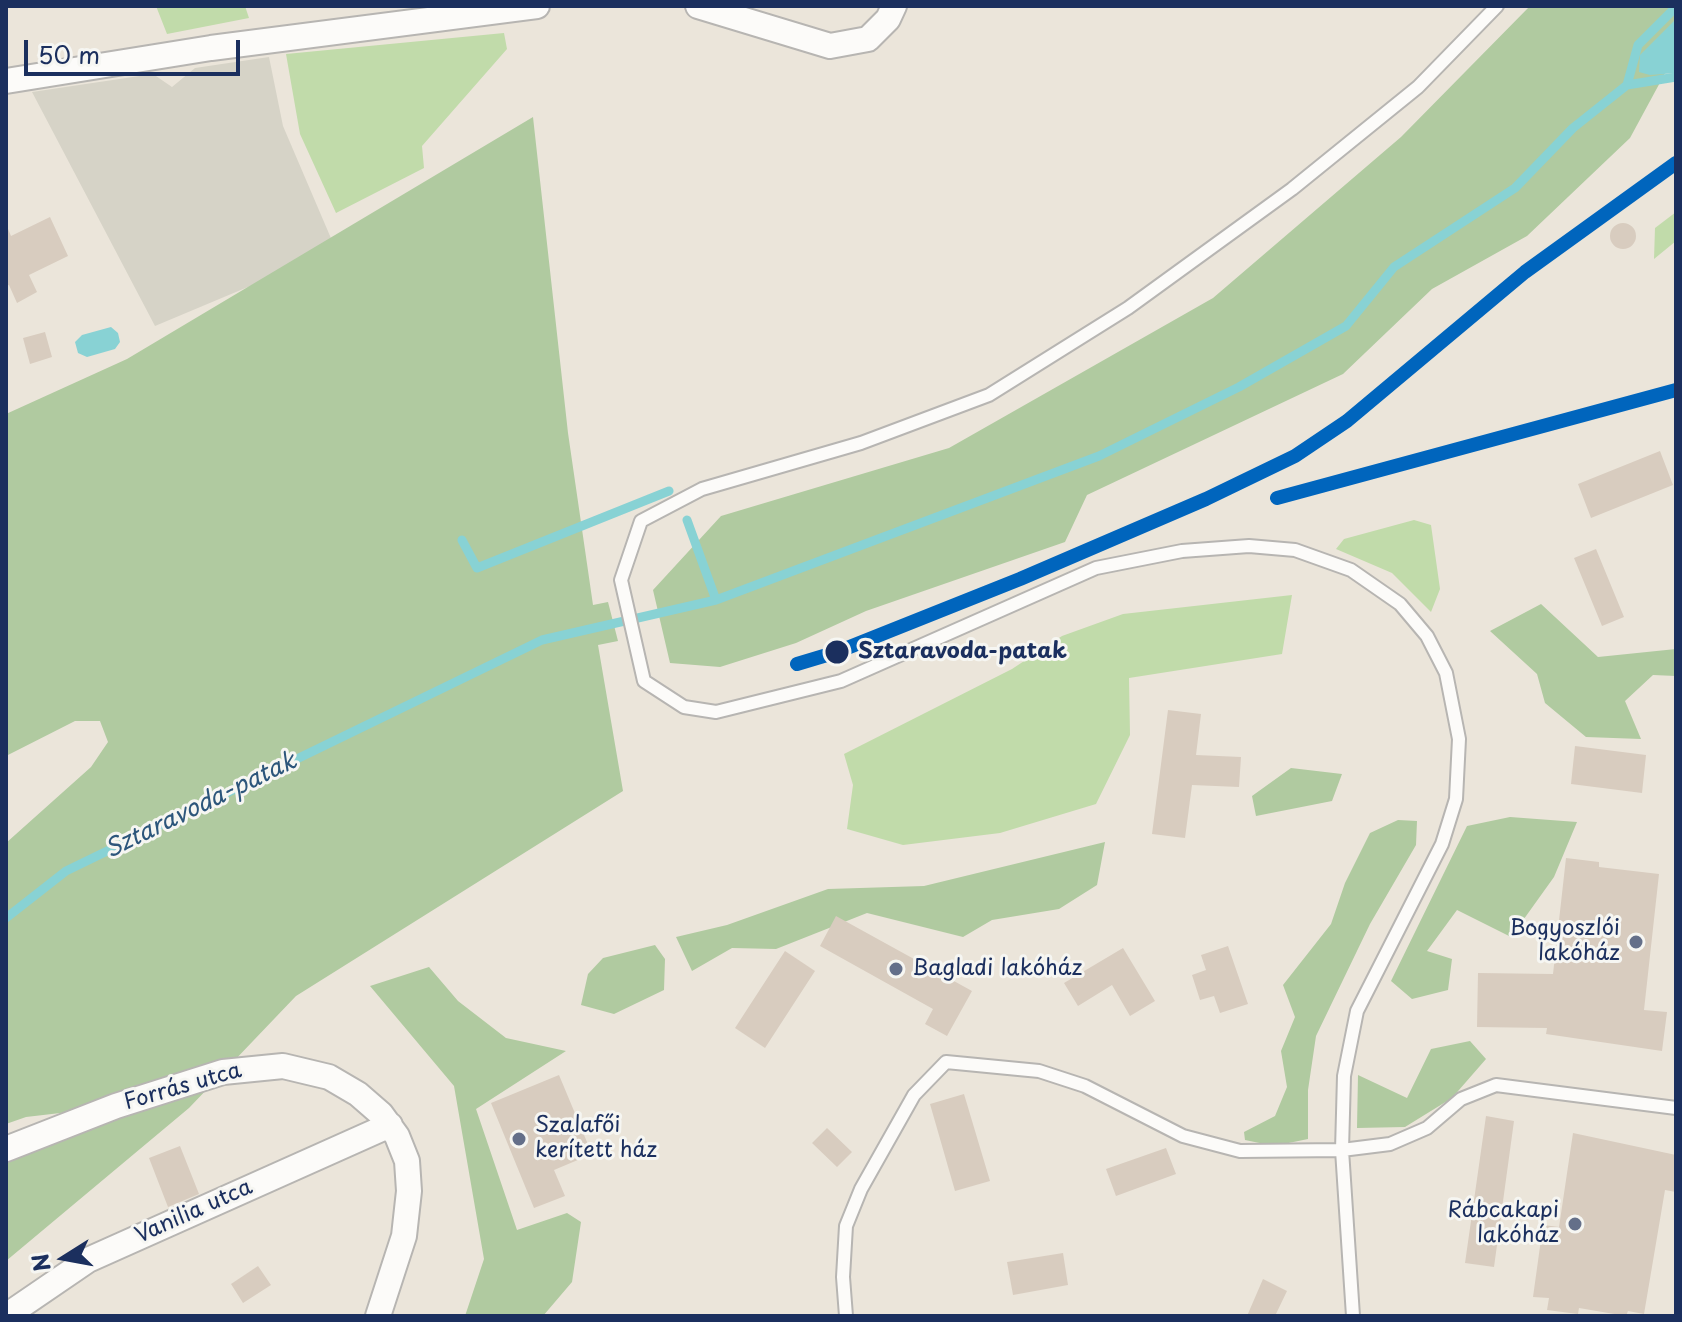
<!DOCTYPE html>
<meta charset="utf-8">
<style>
body{margin:0}
#map{position:relative;width:1682px;height:1322px;overflow:hidden;background:#ebe5da;font-family:"Playpen Sans",sans-serif}
canvas{display:block}
.frame{position:absolute;inset:0;border:8px solid #1b2f5e;pointer-events:none}
.north{position:absolute;left:24px;top:1218px;width:80px;height:80px;-webkit-text-stroke:6px #f6f6f2;paint-order:stroke;rotate:259deg;font-size:22px;font-weight:700;line-height:32px;text-align:center;color:#1b2f5e}
.north::after{content:'';display:block;margin:auto;width:28px;height:36px;background:#1b2f5e;clip-path:polygon(50% 0,100% 100%,50% 72%,0 100%)}
.scale{position:absolute;left:24px;top:40px;width:216px;height:36px;box-sizing:border-box;border:4px solid #1b2f5e;border-top:0;padding-left:10px;font-size:24px;line-height:28px;white-space:nowrap;color:#1b2f5e;-webkit-text-stroke:6px #f6f6f2;paint-order:stroke}
</style>
<div id="map">
<canvas width="1682" height="1322"></canvas>
<div class="frame"></div>
<div class="north">N</div>
<div class="scale">50 m</div>
</div>
<script>
const context = document.querySelector('canvas').getContext('2d');
context.lineJoin = 'round';
function paint(path, color) { context.fillStyle = color; context.fill(path, 'evenodd'); }
const shape = rows => new Path2D(rows.map(r => 'M' + r).join(''));
function trace(path, color, width, dash) { context.strokeStyle = color; context.lineWidth = width; context.lineCap = dash ? 'butt' : 'round'; context.setLineDash(dash || []); context.stroke(path); }
function drawText(font, color, halo, rows, align = 'center') {
  context.font = font + ' "Playpen Sans",sans-serif'; context.lineWidth = 6; context.setLineDash([]); context.textBaseline = 'middle'; context.strokeStyle = halo; context.fillStyle = color; for (const [text, x, y, turn = 0] of rows) {
    context.save(); context.translate(x, y); context.rotate((+turn || 0) * Math.PI / 180); context.textAlign = isNaN(turn) ? turn : align; if (halo) context.strokeText(text, 0, 0); context.fillText(text, 0, 0); context.restore();
  }
}
paint(shape([
 [269,57,283,126,336,250,155,326,32,92,153,74,172,87,195,68]
]), '#d6d3c7');
paint(shape([
 [156,6,245,6,249,18,167,34],
 [504,33,507,49,422,146,424,168,336,213,300,134,286,54],
 [1676,212,1676,241,1654,259,1655,228],
 [1414,520,1431,525,1440,589,1431,612,1392,573,1336,549,1344,539],
 [1292,595,1282,654,1129,678,1130,735,1096,804,1000,833,903,845,847,829,853,785,844,754,1012,669,1062,636,1123,614]
]), '#c1dbaa');
paint(shape([
 [1530,6,1676,6,1676,53,1630,138,1527,236,1432,289,1343,374,1087,495,1065,542,866,611,796,643,720,667,670,663,653,590,721,516,949,448,1213,298,1401,137],
 [533,117,568,433,593,605,608,602,618,641,598,645,623,791,296,996,189,1108,6,1261,6,1149,112,1107,26,1117,6,1124,6,843,91,767,108,742,100,721,75,721,6,756,6,414,127,359],
 [1541,604,1598,657,1676,649,1676,676,1653,675,1625,701,1641,739,1586,737,1545,703,1537,674,1490,631],
 [1291,768,1342,774,1332,801,1256,816,1252,796],
 [1510,817,1577,822,1554,877,1511,937,1457,910,1427,951,1452,959,1448,990,1412,999,1391,981,1467,826],
 [1398,820,1417,821,1416,845,1370,924,1316,1036,1308,1090,1308,1139,1274,1146,1245,1140,1244,1132,1275,1116,1287,1087,1281,1051,1295,1017,1283,985,1331,924,1345,883,1370,833],
 [1105,842,1097,885,1059,909,992,920,963,937,867,913,776,949,732,948,692,971,676,937,727,925,828,889,924,886],
 [655,945,665,959,664,990,614,1014,581,1005,588,974,603,958],
 [429,967,458,1001,506,1038,566,1051,476,1109,517,1230,567,1213,581,1222,572,1282,543,1316,465,1316,484,1259,454,1086,370,986],
 [1470,1041,1486,1059,1452,1098,1405,1127,1357,1128,1358,1075,1407,1098,1431,1049]
]), '#b0caa0');
paint(shape([
 [1676,19,1676,73,1650,75,1639,72,1640,55],
 [111,327,118,333,120,342,115,349,87,357,78,353,75,342,82,335]
]), '#88d2d4');
trace(shape([
 [1627,85,1676,77],
 [687,520,716,600],
 [462,540,477,568,669,491],
 [6,918,66,871,542,640,716,600,1099,456,1239,387,1346,326,1394,267,1515,188,1573,128,1627,85,1638,45,1676,7]
]), '#88d2d4', 9);
paint(shape([
 [50,217,68,256,29,275,37,292,17,303,9,285,6,286,6,224,11,236],
 '1610 236a13 13 0 1 1 26 0a13 13 0 1 1-26 0Z',
 [45,332,52,357,30,364,23,338],
 [1660,451,1673,485,1591,518,1578,484],
 [1596,549,1624,617,1602,626,1574,558],
 [1168,710,1201,714,1196,755,1241,757,1239,787,1192,785,1185,838,1152,834],
 [1575,746,1646,755,1642,793,1571,784],
 [1566,858,1599,862,1599,867,1659,874,1644,1010,1667,1012,1662,1051,1546,1034,1547,1028,1477,1027,1478,973,1553,974],
 [836,916,972,991,947,1036,925,1024,933,1009,820,946],
 [1228,946,1248,1004,1220,1013,1214,996,1200,1000,1192,975,1206,970,1201,955],
 [1123,948,1155,1001,1130,1016,1112,985,1078,1006,1064,983],
 [785,951,815,971,765,1048,735,1028],
 [559,1075,592,1154,554,1170,565,1196,534,1208,491,1103],
 [964,1094,990,1181,955,1191,930,1104],
 [1486,1116,1514,1121,1494,1267,1465,1263],
 [827,1128,852,1152,837,1167,812,1143],
 [1573,1133,1676,1155,1676,1192,1665,1190,1644,1314,1628,1311,1626,1316,1579,1308,1578,1314,1547,1310,1549,1298,1533,1297,1543,1225,1559,1227],
 [180,1146,199,1194,168,1207,149,1158],
 [1166,1148,1176,1174,1116,1196,1106,1169],
 [1063,1253,1068,1285,1013,1295,1007,1262],
 [258,1266,271,1285,243,1303,231,1284],
 [1263,1279,1287,1291,1275,1316,1247,1316]
]), '#d8ccbf');
const service = shape([
 [846,1316,843,1277,846,1226,861,1189,914,1095,946,1062,1039,1071,1085,1086,1183,1136,1240,1151,1342,1150,1390,1144,1427,1128,1461,1099,1496,1085,1676,1108],
 [1353,1316,1342,1150,1344,1076,1357,1011,1442,844,1456,799,1459,739,1446,673,1427,636,1400,604,1351,570,1295,550,1249,546,1182,551,1096,568,841,681,716,712,684,707,644,681,621,580,641,521,702,489,861,443,989,395,1128,308,1292,189,1418,87,1497,6]
]);
const minor = shape([
 [698,6,830,46,868,39,888,19,894,6],
 [6,81,211,48,537,6],
 [6,1149,116,1106,223,1072,283,1066,329,1077,358,1094,381,1114,397,1136,407,1161,409,1191,404,1236,378,1316],
 [6,1316,88,1260,390,1125]
]);
trace(service, '#b7b5b2', 16);
trace(minor, '#b7b5b2', 28);
trace(service, '#fcfbf9', 12);
trace(minor, '#fcfbf9', 24);
trace(shape([
 [1277,498,1676,390],
 [797,664,837,652,1020,579,1206,499,1295,456,1347,421,1525,272,1676,163]
]), '#0065bd', 14);
for (const [x, y, r, color] of [
 [837,652,13,"#1b2f5e"],
 [1636,942,8,"#646f89"],
 [896,969,8,"#646f89"],
 [519,1139,8,"#646f89"],
 [1575,1224,8,"#646f89"]
]) { const dot = new Path2D(); dot.arc(x, y, r, 0, 2 * Math.PI); context.fillStyle = color; context.fill(dot); trace(dot, '#f6f6f2', 3); }
drawText('bold 22px', '#1b2f5e', '#f6f6f2', [
 ["Sztaravoda-patak",858,652]
], 'left');
drawText('22px', '#1b2f5e', '#f6f6f2', [
 ["Bogyoszlói",1620,929],
 ["lakóház",1620,954],
 ["Bagladi lakóház",912,969,"left"],
 ["Szalafői",535,1126,"left"],
 ["kerített ház",535,1151,"left"],
 ["Rábcakapi",1559,1211],
 ["lakóház",1559,1236]
], 'right');
drawText('22px', '#1b2f5e', '#f6f6f2', [
 ["Forrás utca",183,1087,-16],
 ["Vanilia utca",194,1212,-24]
]);
drawText('italic 24px', '#2c567b', '#f6f6f2', [
 ["Sztaravoda-patak",201,806,-26]
]);
</script>
